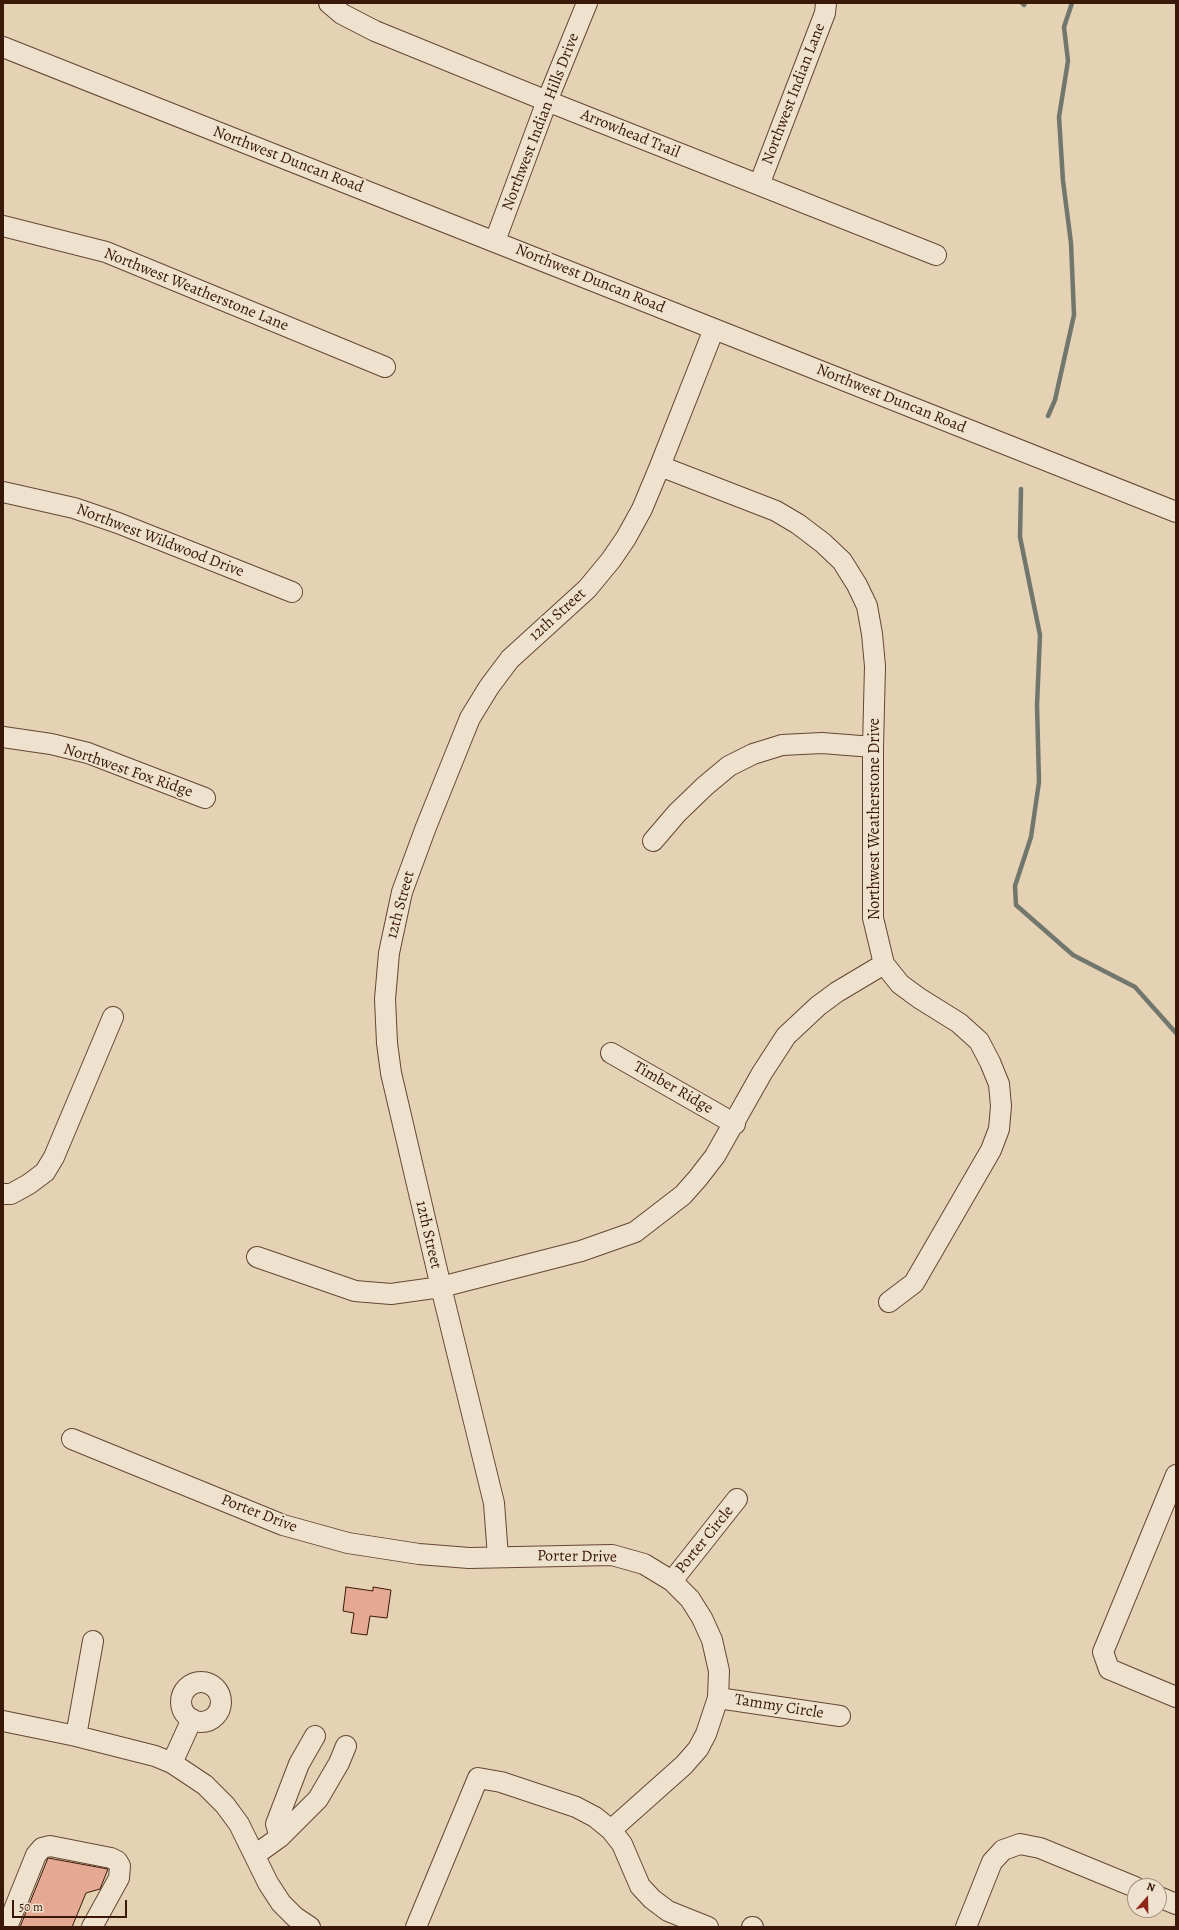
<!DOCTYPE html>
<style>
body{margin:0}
#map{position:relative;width:1179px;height:1930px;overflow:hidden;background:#e5d2b4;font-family:Alegreya,serif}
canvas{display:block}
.frame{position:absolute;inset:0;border:4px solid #391808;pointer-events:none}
.north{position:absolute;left:1127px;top:1878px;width:40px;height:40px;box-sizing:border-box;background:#eee2ce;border:1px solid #a6917f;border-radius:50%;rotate:20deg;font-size:11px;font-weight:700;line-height:16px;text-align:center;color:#391808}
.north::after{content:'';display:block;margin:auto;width:14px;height:18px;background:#8f2418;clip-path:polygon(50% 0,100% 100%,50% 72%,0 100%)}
.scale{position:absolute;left:12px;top:1900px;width:115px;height:18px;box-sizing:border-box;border:2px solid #391808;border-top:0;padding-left:5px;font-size:12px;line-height:14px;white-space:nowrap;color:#391808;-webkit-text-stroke:3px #eee2ce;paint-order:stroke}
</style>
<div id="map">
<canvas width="1179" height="1930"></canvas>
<div class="frame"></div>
<div class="north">N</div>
<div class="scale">50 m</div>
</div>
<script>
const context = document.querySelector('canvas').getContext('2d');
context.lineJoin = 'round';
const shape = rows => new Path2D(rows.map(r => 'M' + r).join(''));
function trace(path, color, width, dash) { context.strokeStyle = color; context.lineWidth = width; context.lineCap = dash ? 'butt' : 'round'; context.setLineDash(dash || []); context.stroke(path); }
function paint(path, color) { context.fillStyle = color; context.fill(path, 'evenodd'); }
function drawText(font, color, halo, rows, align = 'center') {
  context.font = font + ' Alegreya,serif'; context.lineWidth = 4; context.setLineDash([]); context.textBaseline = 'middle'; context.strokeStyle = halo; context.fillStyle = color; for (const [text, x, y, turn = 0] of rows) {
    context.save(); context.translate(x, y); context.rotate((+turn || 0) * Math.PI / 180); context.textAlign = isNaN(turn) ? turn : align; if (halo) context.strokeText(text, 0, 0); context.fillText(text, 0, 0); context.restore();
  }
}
trace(shape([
 [1022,3,1024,5,1025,3],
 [1048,416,1055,400,1074,315,1071,243,1063,181,1059,117,1068,61,1064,27,1072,3],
 [1021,489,1020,537,1040,635,1037,705,1039,782,1031,837,1015,886,1016,905,1073,955,1135,987,1176,1033]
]), '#71776d', 4.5);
const building = shape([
 [346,1587,373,1591,373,1587,391,1590,387,1618,370,1616,367,1635,351,1633,354,1613,343,1611,346,1587],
 [48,1858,108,1869,100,1889,86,1893,72,1927,20,1927,48,1858]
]);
paint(building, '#e4a893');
trace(building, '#391808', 1);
const minor = shape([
 [329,3,342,14,375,31,547,101,936,255],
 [3,47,1176,512],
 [759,185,825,13,826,3],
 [3,226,106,252,385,367],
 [495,241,547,101,587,3],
 [660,466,776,511,798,524,823,543,842,561,857,585,867,606,872,634,875,666,873,747,873,918,884,964,900,984,919,998,959,1023,979,1041,990,1062,999,1084,1001,1106,999,1129,991,1150,914,1283,889,1302],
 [3,492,74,508,118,523,292,592],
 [3,737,51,744,88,753,205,798],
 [653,841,677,813,705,786,729,766,753,754,782,745,822,743,873,747],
 [611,1053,735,1124],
 [3,1194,11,1194,29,1184,45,1172,54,1157,113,1017],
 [257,1257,355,1291,391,1294,441,1287,581,1251,635,1232,683,1195,698,1178,715,1156,762,1073,786,1036,818,1006,837,992,884,964],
 [72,1439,283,1525,348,1543,419,1554,469,1558,612,1555,644,1564,672,1581,690,1599,702,1618,712,1640,719,1671,718,1698,706,1734,698,1749,684,1765,611,1830],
 [1176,1475,1103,1652,1109,1669,1176,1697],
 [498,1557,494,1503,441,1287,391,1073,387,1043,385,999,389,953,402,892,426,827,470,718,489,687,510,659,587,589,611,560,626,538,642,509,660,466,714,329],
 [672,1581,737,1499],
 '181 1702a20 20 0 1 1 40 0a20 20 0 1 1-40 0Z',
 [718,1698,840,1716],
 [3,1721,76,1736,155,1756,172,1763,205,1785,225,1805,239,1824,268,1883,281,1903,295,1917,310,1927],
 [76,1736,93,1641],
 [172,1763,192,1719],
 [280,1837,276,1824,299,1764,315,1736],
 [255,1855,280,1837,318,1799,339,1763,346,1746],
 [1159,1897,1176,1904],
 [7,1927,36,1855,42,1848,50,1846,111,1858,117,1861,120,1866,119,1878,92,1927],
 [416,1927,478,1778,501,1782,576,1807,595,1817,611,1830,622,1844,640,1886,652,1899,668,1911,708,1927],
 [752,1927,753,1927],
 [966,1927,992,1862,1003,1850,1020,1844,1040,1848,1135,1887]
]);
trace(minor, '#644633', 22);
trace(minor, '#eee2ce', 20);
drawText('16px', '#391808', '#eee2ce', [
 ["Northwest Indian Lane",794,94,-69],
 ["Northwest Indian Hills Drive",541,122,-69],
 ["Arrowhead Trail",630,134,22],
 ["Northwest Duncan Road",288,160,21],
 ["Northwest Duncan Road",590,279,22],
 ["Northwest Weatherstone Lane",196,290,22],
 ["Northwest Duncan Road",891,399,22],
 ["Northwest Wildwood Drive",160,541,21],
 ["12th Street",558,615,-42],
 ["Northwest Fox Ridge",128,771,19],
 ["Northwest Weatherstone Drive",875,819,-90],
 ["12th Street",401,905,-75],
 ["Timber Ridge",673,1088,30],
 ["12th Street",428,1235,77],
 ["Porter Drive",259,1514,21],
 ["Porter Circle",705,1540,-51],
 ["Porter Drive",577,1557,1],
 ["Tammy Circle",779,1707,9]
]);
</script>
